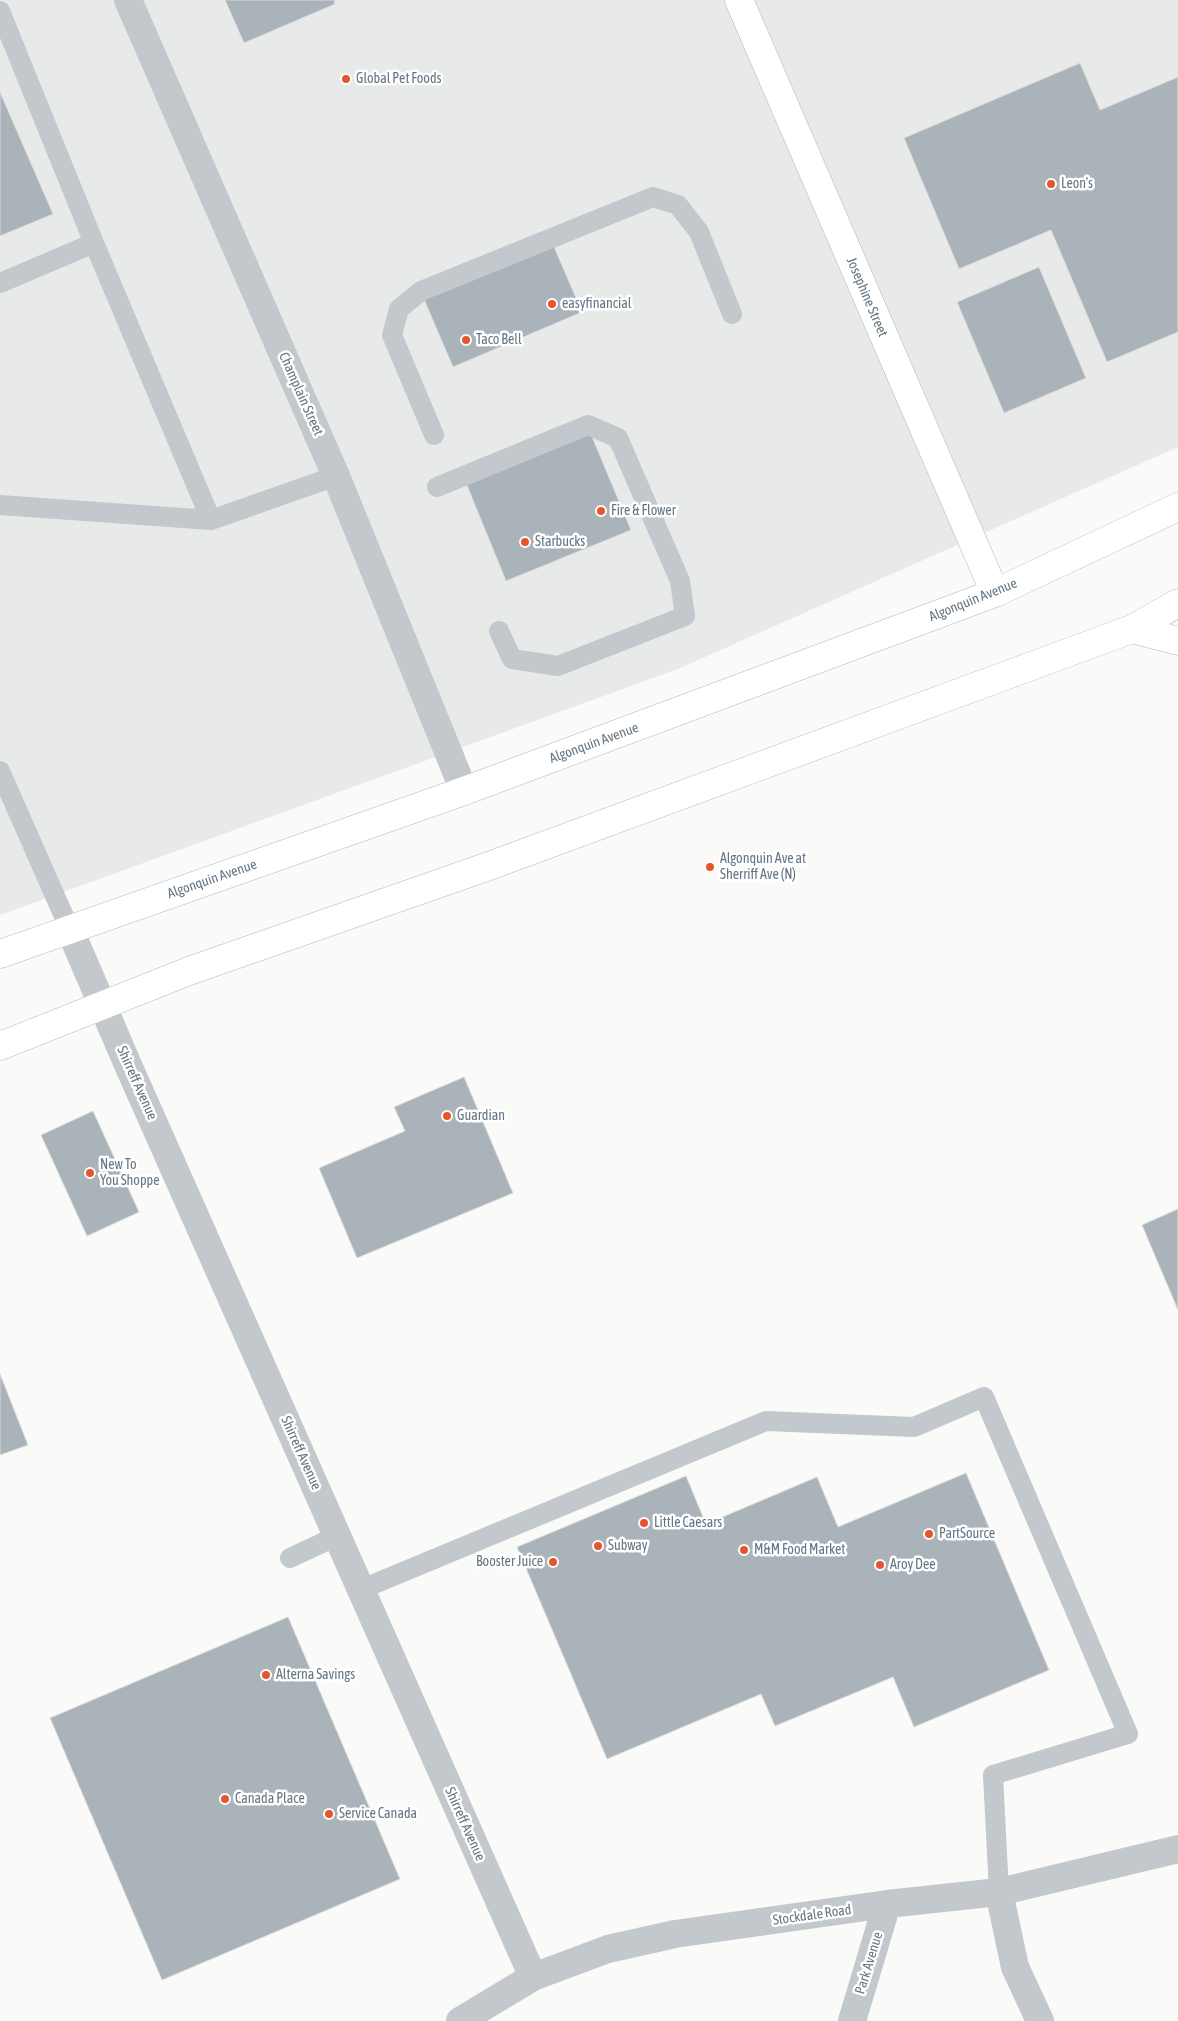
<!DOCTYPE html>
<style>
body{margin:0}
canvas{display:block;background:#fafaf8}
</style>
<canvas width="1178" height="2021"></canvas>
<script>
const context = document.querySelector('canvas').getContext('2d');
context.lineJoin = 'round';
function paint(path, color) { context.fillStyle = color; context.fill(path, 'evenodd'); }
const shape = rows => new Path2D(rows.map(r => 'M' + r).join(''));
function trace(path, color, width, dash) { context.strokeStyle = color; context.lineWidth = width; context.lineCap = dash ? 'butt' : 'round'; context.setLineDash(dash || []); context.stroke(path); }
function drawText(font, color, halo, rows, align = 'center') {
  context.font = font + ' "Asap Condensed",sans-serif'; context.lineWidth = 5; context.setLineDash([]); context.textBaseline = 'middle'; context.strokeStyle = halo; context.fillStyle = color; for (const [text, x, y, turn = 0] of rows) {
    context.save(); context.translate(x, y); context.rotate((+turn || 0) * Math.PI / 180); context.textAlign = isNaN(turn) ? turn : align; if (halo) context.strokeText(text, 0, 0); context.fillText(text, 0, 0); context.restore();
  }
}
paint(shape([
 [0,0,1178,0,1178,447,678,669,0,915]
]), '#e8e9e9');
const building = shape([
 [225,0,334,0,335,4,244,43,225,0],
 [1080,63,1100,110,1178,77,1178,332,1107,362,1051,230,959,269,904,138,1080,63],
 [0,92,53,214,0,236,0,92],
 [552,242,582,312,453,367,423,297,552,242],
 [1039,267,1086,378,1004,413,957,302,1039,267],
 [590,432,631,530,506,581,466,483,590,432],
 [464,1077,513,1193,357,1258,319,1168,405,1131,394,1107,464,1077],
 [93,1111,139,1212,87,1236,41,1135,93,1111],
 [1178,1209,1178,1310,1142,1225,1178,1209],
 [0,1374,28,1445,0,1455,0,1374],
 [966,1473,1049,1670,914,1727,893,1677,775,1726,761,1694,607,1759,517,1547,686,1476,706,1524,817,1477,838,1527,966,1473],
 [288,1617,400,1879,162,1980,50,1718,288,1617]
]);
paint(building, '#aab3b9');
trace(building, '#dcdcda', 1);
const secondary = shape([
 [739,0,995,593]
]);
const highway = shape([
 [1132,629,1178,641],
 [0,954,464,791,995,593,1178,507],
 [0,1046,189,971,489,866,1132,629,1178,603]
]);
trace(secondary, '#b3babf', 29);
trace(highway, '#b4b9bd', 29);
trace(shape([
 [0,11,94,243,211,520],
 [0,283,94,243],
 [434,435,392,335,399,309,421,291,653,197,678,205,699,232,732,314],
 [437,487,588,425,618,438,680,581,685,616,558,666,512,659,499,631],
 [0,505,211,520,336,476],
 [0,771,70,930],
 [290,1558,337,1536],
 [362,1589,766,1421,914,1427,984,1397,1128,1734,993,1775,999,1892]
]), '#c3c8cc', 20);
trace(shape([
 [128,0,336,476,464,791],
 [70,930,128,1065,533,1977],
 [999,1892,1015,1967,1040,2021],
 [460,2021,533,1977,608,1949,675,1934,887,1904,999,1892,1178,1849],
 [852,2021,887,1904]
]), '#c3c8cc', 28);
trace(secondary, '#fff', 28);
trace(highway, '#fff', 28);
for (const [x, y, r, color] of [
 [346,79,5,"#e4572e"],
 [1051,184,5,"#e4572e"],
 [552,304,5,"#e4572e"],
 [466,340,5,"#e4572e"],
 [601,511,5,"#e4572e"],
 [525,542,5,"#e4572e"],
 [710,867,5,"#e4572e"],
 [447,1116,5,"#e4572e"],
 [90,1173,5,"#e4572e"],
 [644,1523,5,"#e4572e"],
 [929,1534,5,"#e4572e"],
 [598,1546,5,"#e4572e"],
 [744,1550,5,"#e4572e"],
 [553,1562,5,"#e4572e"],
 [880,1565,5,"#e4572e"],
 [266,1675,5,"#e4572e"],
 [225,1799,5,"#e4572e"],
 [329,1814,5,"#e4572e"]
]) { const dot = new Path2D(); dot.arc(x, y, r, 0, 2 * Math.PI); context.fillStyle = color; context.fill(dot); trace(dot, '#fff', 2); }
drawText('14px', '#657683', '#fff', [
 ["Global Pet Foods",356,79],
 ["Leon's",1061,184],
 ["easyfinancial",562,304],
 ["Taco Bell",476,340],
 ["Fire & Flower",611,511],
 ["Starbucks",535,542],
 ["Algonquin Ave at",720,859],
 ["Sherriff Ave (N)",720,875],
 ["Guardian",457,1116],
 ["New To",100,1165],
 ["You Shoppe",100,1181],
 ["Little Caesars",654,1523],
 ["PartSource",939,1534],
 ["Subway",608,1546],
 ["M&M Food Market",754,1550],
 ["Booster Juice",543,1562,"right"],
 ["Aroy Dee",890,1565],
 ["Alterna Savings",276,1675],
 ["Canada Place",235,1799],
 ["Service Canada",339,1814]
], 'left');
drawText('14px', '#657683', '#fff', [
 ["Josephine Street",867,297,67],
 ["Champlain Street",301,394,66],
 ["Algonquin Avenue",973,600,-22],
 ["Algonquin Avenue",594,743,-20],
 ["Algonquin Avenue",212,879,-19],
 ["Shirreff Avenue",137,1083,66],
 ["Shirreff Avenue",301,1453,66],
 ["Shirreff Avenue",465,1824,66],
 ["Stockdale Road",812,1915,-8],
 ["Park Avenue",869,1963,-73]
]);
</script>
